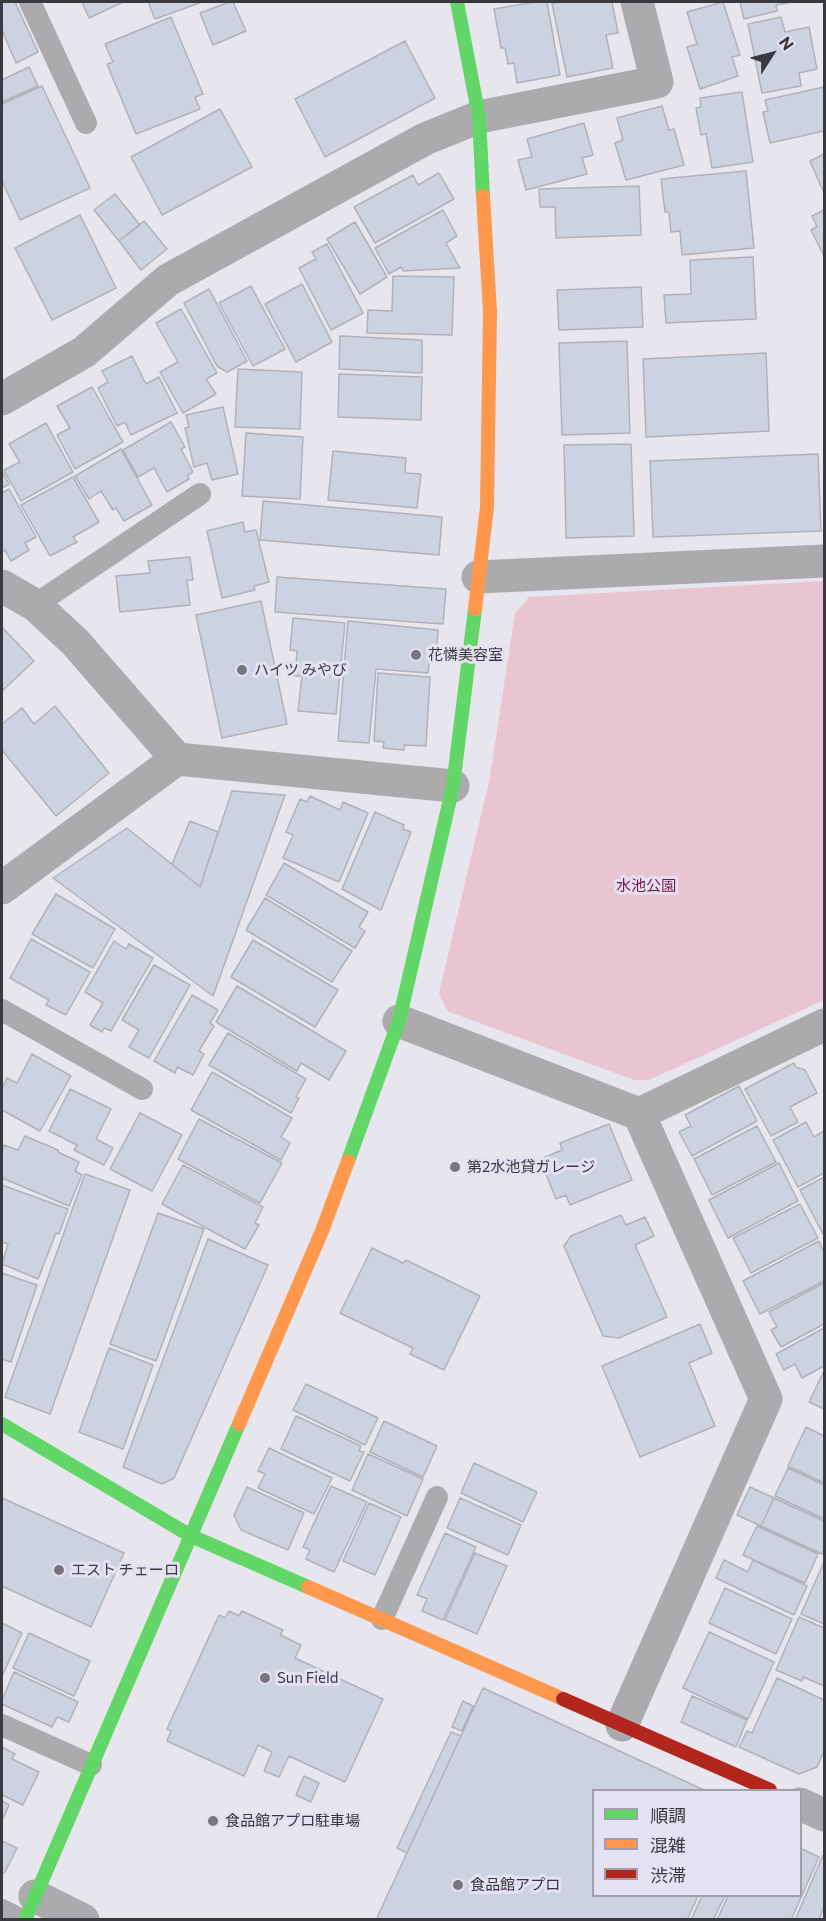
<!DOCTYPE html>
<meta charset="utf-8">
<style>
body{margin:0}
#map{position:relative;width:826px;height:1921px;overflow:hidden;background:#e7e5ee;font-family:Commissioner,"Noto Sans JP",sans-serif}
canvas{display:block}
.frame{position:absolute;inset:0;border:3px solid #3a3940;pointer-events:none}
.legend{position:absolute;left:592px;top:1789px;width:210px;height:108px;box-sizing:border-box;background:#e4e1f2;border:2px solid #a09eab;margin:0;padding:8px 10px;list-style:none;font-size:18px;color:#3a3940}
.legend li{display:flex;align-items:center;gap:12px;height:30px}
.legend b{width:30px;border:2px solid #a09eab}
.north{position:absolute;left:742px;top:24px;width:60px;height:60px;-webkit-text-stroke:4px #e4e1f2;paint-order:stroke;rotate:54deg;font-size:16px;font-weight:700;line-height:24px;text-align:center;color:#3a3940}
.north::after{content:'';display:block;margin:auto;width:21px;height:27px;background:#3a3940;clip-path:polygon(50% 0,100% 100%,50% 72%,0 100%)}
</style>
<div id="map">
<canvas width="826" height="1921"></canvas>
<div class="frame"></div>
<ul class="legend">
<li><b style="height:8px;background:#63d668"></b>順調</li>
<li><b style="height:8px;background:#ff974d"></b>混雑</li>
<li><b style="height:8px;background:#b3261e"></b>渋滞</li>
</ul>
<div class="north">N</div>
</div>
<script>
const context = document.querySelector('canvas').getContext('2d');
context.lineJoin = 'round';
function paint(path, color) { context.fillStyle = color; context.fill(path, 'evenodd'); }
const shape = rows => new Path2D(rows.map(r => 'M' + r).join(''));
function trace(path, color, width, dash) { context.strokeStyle = color; context.lineWidth = width; context.lineCap = dash ? 'butt' : 'round'; context.setLineDash(dash || []); context.stroke(path); }
function drawText(font, color, halo, rows, align = 'center') {
  context.font = font + ' Commissioner,"Noto Sans JP",sans-serif'; context.lineWidth = 6; context.setLineDash([]); context.textBaseline = 'middle'; context.strokeStyle = halo; context.fillStyle = color; for (const [text, x, y, turn = 0] of rows) {
    context.save(); context.translate(x, y); context.rotate((+turn || 0) * Math.PI / 180); context.textAlign = isNaN(turn) ? turn : align; if (halo) context.strokeText(text, 0, 0); context.fillText(text, 0, 0); context.restore();
  }
}
paint(shape([
 [824,581,824,1000,649,1080,634,1080,447,1011,439,993,490,777,515,613,529,597]
]), '#e9c5d2');
const building = shape([
 [2,2,15,2,38,52,16,63,2,30,2,2],
 [82,2,123,2,89,18,82,2],
 [148,2,202,2,155,19,148,2],
 [229,2,233,2,246,31,213,45,200,13,229,2],
 [535,2,547,2,560,75,517,83,514,63,508,64,505,48,501,48,494,9,535,2],
 [560,2,612,2,618,33,606,35,613,68,567,77,552,3,560,2],
 [723,2,740,55,732,57,738,76,700,89,687,47,697,44,687,12,723,2],
 [740,2,793,2,776,5,777,11,744,19,740,2],
 [171,17,203,94,195,97,200,109,136,134,107,64,113,62,105,44,171,17],
 [781,17,785,32,809,27,817,69,799,73,801,86,762,93,748,24,781,17],
 [405,41,435,98,325,157,295,99,405,41],
 [29,67,38,86,2,102,2,80,29,67],
 [42,86,90,188,20,220,2,181,2,104,42,86],
 [824,87,824,131,770,143,763,112,768,111,765,100,824,87],
 [742,92,753,162,712,168,706,134,701,135,696,108,701,107,700,98,742,92],
 [662,106,669,130,674,129,684,165,626,180,615,143,623,140,617,118,662,106],
 [220,109,252,167,162,215,131,157,220,109],
 [584,123,593,155,582,158,587,174,526,190,518,160,532,157,527,139,584,123],
 [824,154,824,193,810,161,824,154],
 [746,171,754,248,682,255,680,231,671,232,669,212,665,212,661,179,746,171],
 [439,173,454,199,375,243,354,207,413,175,418,185,439,173],
 [639,186,641,235,556,238,555,207,540,207,539,189,639,186],
 [115,194,140,225,119,241,94,210,115,194],
 [443,210,457,236,446,243,460,268,403,271,401,267,389,274,375,248,443,210],
 [824,210,824,256,811,230,817,227,812,216,824,210],
 [80,215,116,288,52,320,15,248,80,215],
 [144,221,167,249,141,270,119,241,144,221],
 [355,222,387,277,360,294,327,239,355,222],
 [327,244,363,313,331,330,299,268,316,259,312,252,327,244],
 [753,257,756,319,666,323,664,295,691,294,690,260,753,257],
 [393,276,454,277,452,335,367,333,368,310,392,311,393,276],
 [302,284,332,342,296,362,265,304,302,284],
 [251,286,285,349,253,366,219,303,251,286],
 [641,287,643,327,559,330,557,290,641,287],
 [209,289,247,361,227,372,217,366,184,303,209,289],
 [181,309,217,373,206,379,216,394,183,413,160,372,178,362,156,323,181,309],
 [340,336,422,340,422,373,339,369,340,336],
 [627,341,630,433,562,435,559,343,627,341],
 [766,353,769,431,646,437,643,359,766,353],
 [132,356,146,384,159,377,177,413,131,435,125,422,117,426,98,388,108,382,102,371,132,356],
 [238,369,302,372,300,429,235,427,238,369],
 [339,374,422,377,421,420,338,417,339,374],
 [92,387,123,442,75,469,57,435,70,428,57,406,92,387],
 [223,407,238,474,212,480,207,463,194,467,185,428,189,427,186,415,223,407],
 [171,422,185,447,181,449,193,472,188,475,189,479,167,492,154,468,138,477,123,450,171,422],
 [46,423,73,472,21,501,4,470,20,462,9,444,46,423],
 [246,433,303,437,300,499,242,496,246,433],
 [631,444,634,536,566,538,564,445,631,444],
 [121,449,152,505,124,521,116,508,113,510,101,491,89,499,75,476,121,449],
 [333,451,406,458,405,473,421,474,417,508,328,500,333,451],
 [818,454,821,531,653,537,650,461,818,454],
 [2,471,9,484,2,488,2,471],
 [73,477,99,522,73,537,77,542,50,556,21,505,73,477],
 [9,489,36,537,25,543,29,550,11,561,5,550,2,552,2,493,9,489],
 [263,501,442,517,439,555,260,540,263,501],
 [243,522,245,532,256,530,269,582,254,586,255,590,222,598,207,531,243,522],
 [190,557,193,580,187,580,190,605,120,612,116,576,150,573,148,561,190,557],
 [277,577,446,589,443,624,275,612,277,577],
 [261,601,287,724,222,738,196,615,261,601],
 [293,618,345,623,336,714,298,711,302,676,295,676,297,651,290,650,293,618],
 [348,621,438,630,436,659,430,658,428,673,376,669,369,743,338,741,348,621],
 [2,627,34,661,2,691,2,627],
 [378,673,430,677,426,746,404,745,404,750,383,748,384,742,374,741,378,673],
 [55,706,109,773,56,816,2,750,2,724,22,708,34,724,55,706],
 [232,791,285,795,213,996,53,878,127,828,200,887,232,791],
 [310,796,340,810,343,802,368,813,339,882,283,858,293,835,286,832,300,799,307,802,310,796],
 [375,812,404,825,403,829,411,832,381,910,342,889,375,812],
 [190,821,218,832,200,887,172,864,190,821],
 [284,863,368,912,359,927,365,931,355,948,266,895,284,863],
 [56,894,115,929,93,968,32,934,56,894],
 [265,898,352,951,332,982,246,930,265,898],
 [31,939,90,972,66,1015,46,1005,49,1000,10,978,31,939],
 [253,940,338,990,315,1027,231,977,253,940],
 [114,941,126,949,129,944,153,958,111,1031,104,1028,102,1032,90,1025,103,1003,85,992,114,941],
 [154,965,190,985,149,1058,129,1047,139,1030,122,1020,154,965],
 [237,986,346,1051,329,1080,301,1063,297,1071,216,1022,237,986],
 [192,995,218,1010,210,1023,214,1026,199,1051,204,1054,193,1075,177,1067,175,1073,154,1061,192,995],
 [228,1033,306,1079,296,1097,299,1098,291,1113,209,1065,228,1033],
 [32,1054,71,1076,40,1131,2,1110,2,1089,7,1078,17,1083,32,1054],
 [794,1063,796,1067,805,1070,817,1093,790,1107,798,1122,771,1136,745,1089,794,1063],
 [212,1072,292,1118,281,1137,290,1143,281,1160,191,1110,212,1072],
 [739,1086,757,1121,692,1156,679,1132,691,1126,685,1115,739,1086],
 [70,1089,111,1109,96,1139,113,1148,104,1165,74,1150,77,1145,49,1131,70,1089],
 [140,1113,182,1135,152,1191,110,1169,140,1113],
 [199,1119,282,1163,260,1203,178,1159,199,1119],
 [806,1122,814,1137,824,1131,824,1173,798,1187,773,1140,806,1122],
 [609,1124,632,1180,570,1205,566,1195,556,1199,540,1159,562,1150,560,1143,609,1124],
 [757,1126,776,1162,712,1195,694,1159,757,1126],
 [25,1136,58,1150,58,1152,79,1162,75,1171,82,1175,69,1206,2,1178,2,1151,4,1145,18,1150,25,1136],
 [779,1163,798,1201,728,1238,709,1200,779,1163],
 [183,1165,263,1207,255,1223,259,1225,245,1249,162,1204,183,1165],
 [85,1174,130,1190,50,1414,5,1397,85,1174],
 [824,1177,824,1236,800,1190,824,1177],
 [2,1185,68,1209,59,1234,56,1233,38,1279,2,1264,8,1244,2,1242,2,1185],
 [800,1204,818,1238,751,1273,733,1238,800,1204],
 [158,1213,204,1229,156,1361,110,1344,158,1213],
 [621,1215,626,1225,645,1217,654,1236,635,1245,667,1317,619,1338,603,1336,564,1246,571,1236,621,1215],
 [208,1239,268,1265,174,1478,162,1484,123,1467,208,1239],
 [819,1241,824,1252,824,1281,760,1314,743,1281,819,1241],
 [372,1248,403,1263,406,1260,480,1296,444,1370,410,1354,413,1348,340,1313,372,1248],
 [2,1273,37,1285,11,1362,2,1359,2,1273],
 [824,1283,824,1324,781,1347,771,1330,777,1327,769,1312,824,1283],
 [700,1324,712,1353,689,1363,715,1426,640,1457,602,1366,700,1324],
 [824,1328,824,1366,802,1378,795,1364,784,1370,776,1354,824,1328],
 [109,1348,153,1365,123,1449,79,1432,109,1348],
 [823,1373,824,1374,824,1409,809,1402,823,1373],
 [306,1384,378,1418,365,1445,293,1410,306,1384],
 [296,1416,361,1446,359,1451,364,1452,350,1481,281,1449,296,1416],
 [384,1421,437,1446,423,1477,370,1452,384,1421],
 [806,1427,824,1436,824,1483,788,1466,806,1427],
 [269,1448,332,1478,314,1514,258,1488,265,1474,258,1471,269,1448],
 [368,1454,423,1479,407,1516,352,1490,368,1454],
 [474,1463,537,1492,523,1522,461,1493,474,1463],
 [788,1468,824,1485,824,1519,775,1496,788,1468],
 [331,1486,367,1502,334,1572,306,1559,310,1550,303,1547,331,1486],
 [247,1487,304,1513,288,1550,241,1530,234,1515,247,1487],
 [750,1487,774,1498,761,1526,737,1515,750,1487],
 [2,1498,124,1553,91,1627,2,1586,2,1498],
 [460,1498,521,1525,508,1555,447,1528,460,1498],
 [774,1498,824,1521,824,1548,822,1554,761,1526,774,1498],
 [369,1503,401,1517,375,1575,343,1561,369,1503],
 [757,1526,818,1554,805,1583,743,1555,757,1526],
 [445,1533,476,1547,443,1620,422,1611,427,1599,417,1595,445,1533],
 [475,1553,507,1566,477,1634,445,1620,475,1553],
 [724,1560,748,1572,753,1560,807,1586,794,1615,716,1578,724,1560],
 [824,1562,824,1624,801,1614,824,1562],
 [725,1588,792,1619,776,1654,709,1623,725,1588],
 [229,1611,239,1616,242,1611,283,1630,280,1635,301,1645,295,1658,383,1699,345,1782,289,1756,279,1777,264,1771,272,1752,258,1745,244,1776,167,1741,171,1731,167,1729,219,1615,225,1618,229,1611],
 [799,1617,824,1628,824,1686,803,1677,802,1681,776,1670,799,1617],
 [2,1623,22,1633,2,1676,2,1623],
 [709,1632,774,1662,748,1719,683,1688,709,1632],
 [29,1633,90,1661,74,1696,13,1668,29,1633],
 [14,1672,78,1702,69,1722,57,1717,52,1727,2,1704,2,1700,14,1672],
 [777,1678,824,1700,824,1751,817,1767,799,1774,739,1747,747,1731,752,1733,777,1678],
 [483,1688,704,1790,594,1790,594,1896,698,1896,687,1920,376,1920,483,1688],
 [692,1696,747,1720,736,1747,681,1722,692,1696],
 [463,1701,473,1706,462,1731,452,1727,463,1701],
 [451,1732,461,1736,407,1853,397,1848,451,1732],
 [2,1747,15,1754,12,1759,39,1772,23,1805,2,1795,2,1747],
 [304,1776,319,1783,311,1802,296,1795,304,1776],
 [2,1801,9,1805,2,1821,2,1801],
 [2,1841,17,1848,5,1872,2,1874,2,1841],
 [800,1848,819,1857,791,1920,717,1920,728,1896,800,1896,800,1848],
 [824,1853,824,1906,819,1920,795,1920,824,1853],
 [702,1896,725,1896,713,1920,691,1920,702,1896]
]);
paint(building, '#cdd2e1');
trace(building, '#b1b2b9', 1.5);
trace(shape([
 [30,2,86,123],
 [35,605,200,494],
 [2,1010,142,1089],
 [382,1619,437,1497],
 [2,1725,91,1765],
 [2,1910,22,1920]
]), '#acaaad', 22);
trace(shape([
 [2,399,84,352,168,280,425,139,479,117,657,82,637,2],
 [478,577,824,561],
 [2,586,35,605,75,642,177,759,453,786],
 [2,888,177,759],
 [399,1021,639,1114,824,1025],
 [622,1725,766,1399,639,1114],
 [800,1804,824,1815],
 [35,1896,83,1920]
]), '#acaaad', 33);
trace(shape([
 [457,2,479,117,483,196],
 [348,1161,399,1021,453,786,475,609],
 [2,1424,191,1536,308,1587],
 [25,1920,239,1424]
]), '#63d668', 14);
trace(shape([
 [475,609,487,507,490,312,483,196],
 [239,1424,322,1231,348,1161],
 [308,1587,563,1699]
]), '#ff974d', 14);
trace(shape([
 [563,1699,770,1790]
]), '#b3261e', 14);
for (const [x, y, r, color] of [
 [416,655,6,"#77757d"],
 [242,670,6,"#77757d"],
 [455,1167,6,"#77757d"],
 [59,1570,6,"#77757d"],
 [265,1678,6,"#77757d"],
 [213,1821,6,"#77757d"],
 [458,1885,6,"#77757d"]
]) { const dot = new Path2D(); dot.arc(x, y, r, 0, 2 * Math.PI); context.fillStyle = color; context.fill(dot); trace(dot, '#e4e1f2', 2); }
drawText('15px', '#3a3940', '#e4e1f2', [
 ["花憐美容室",428,655],
 ["ハイツ みやび",254,670],
 ["第2水池貸ガレージ",467,1167],
 ["エスト チェーロ",71,1570],
 ["Sun Field",277,1678],
 ["食品館アプロ駐車場",225,1821],
 ["食品館アプロ",470,1885]
], 'left');
drawText('15px', '#7c1641', '#e4e1f2', [
 ["水池公園",646,886]
]);
</script>
